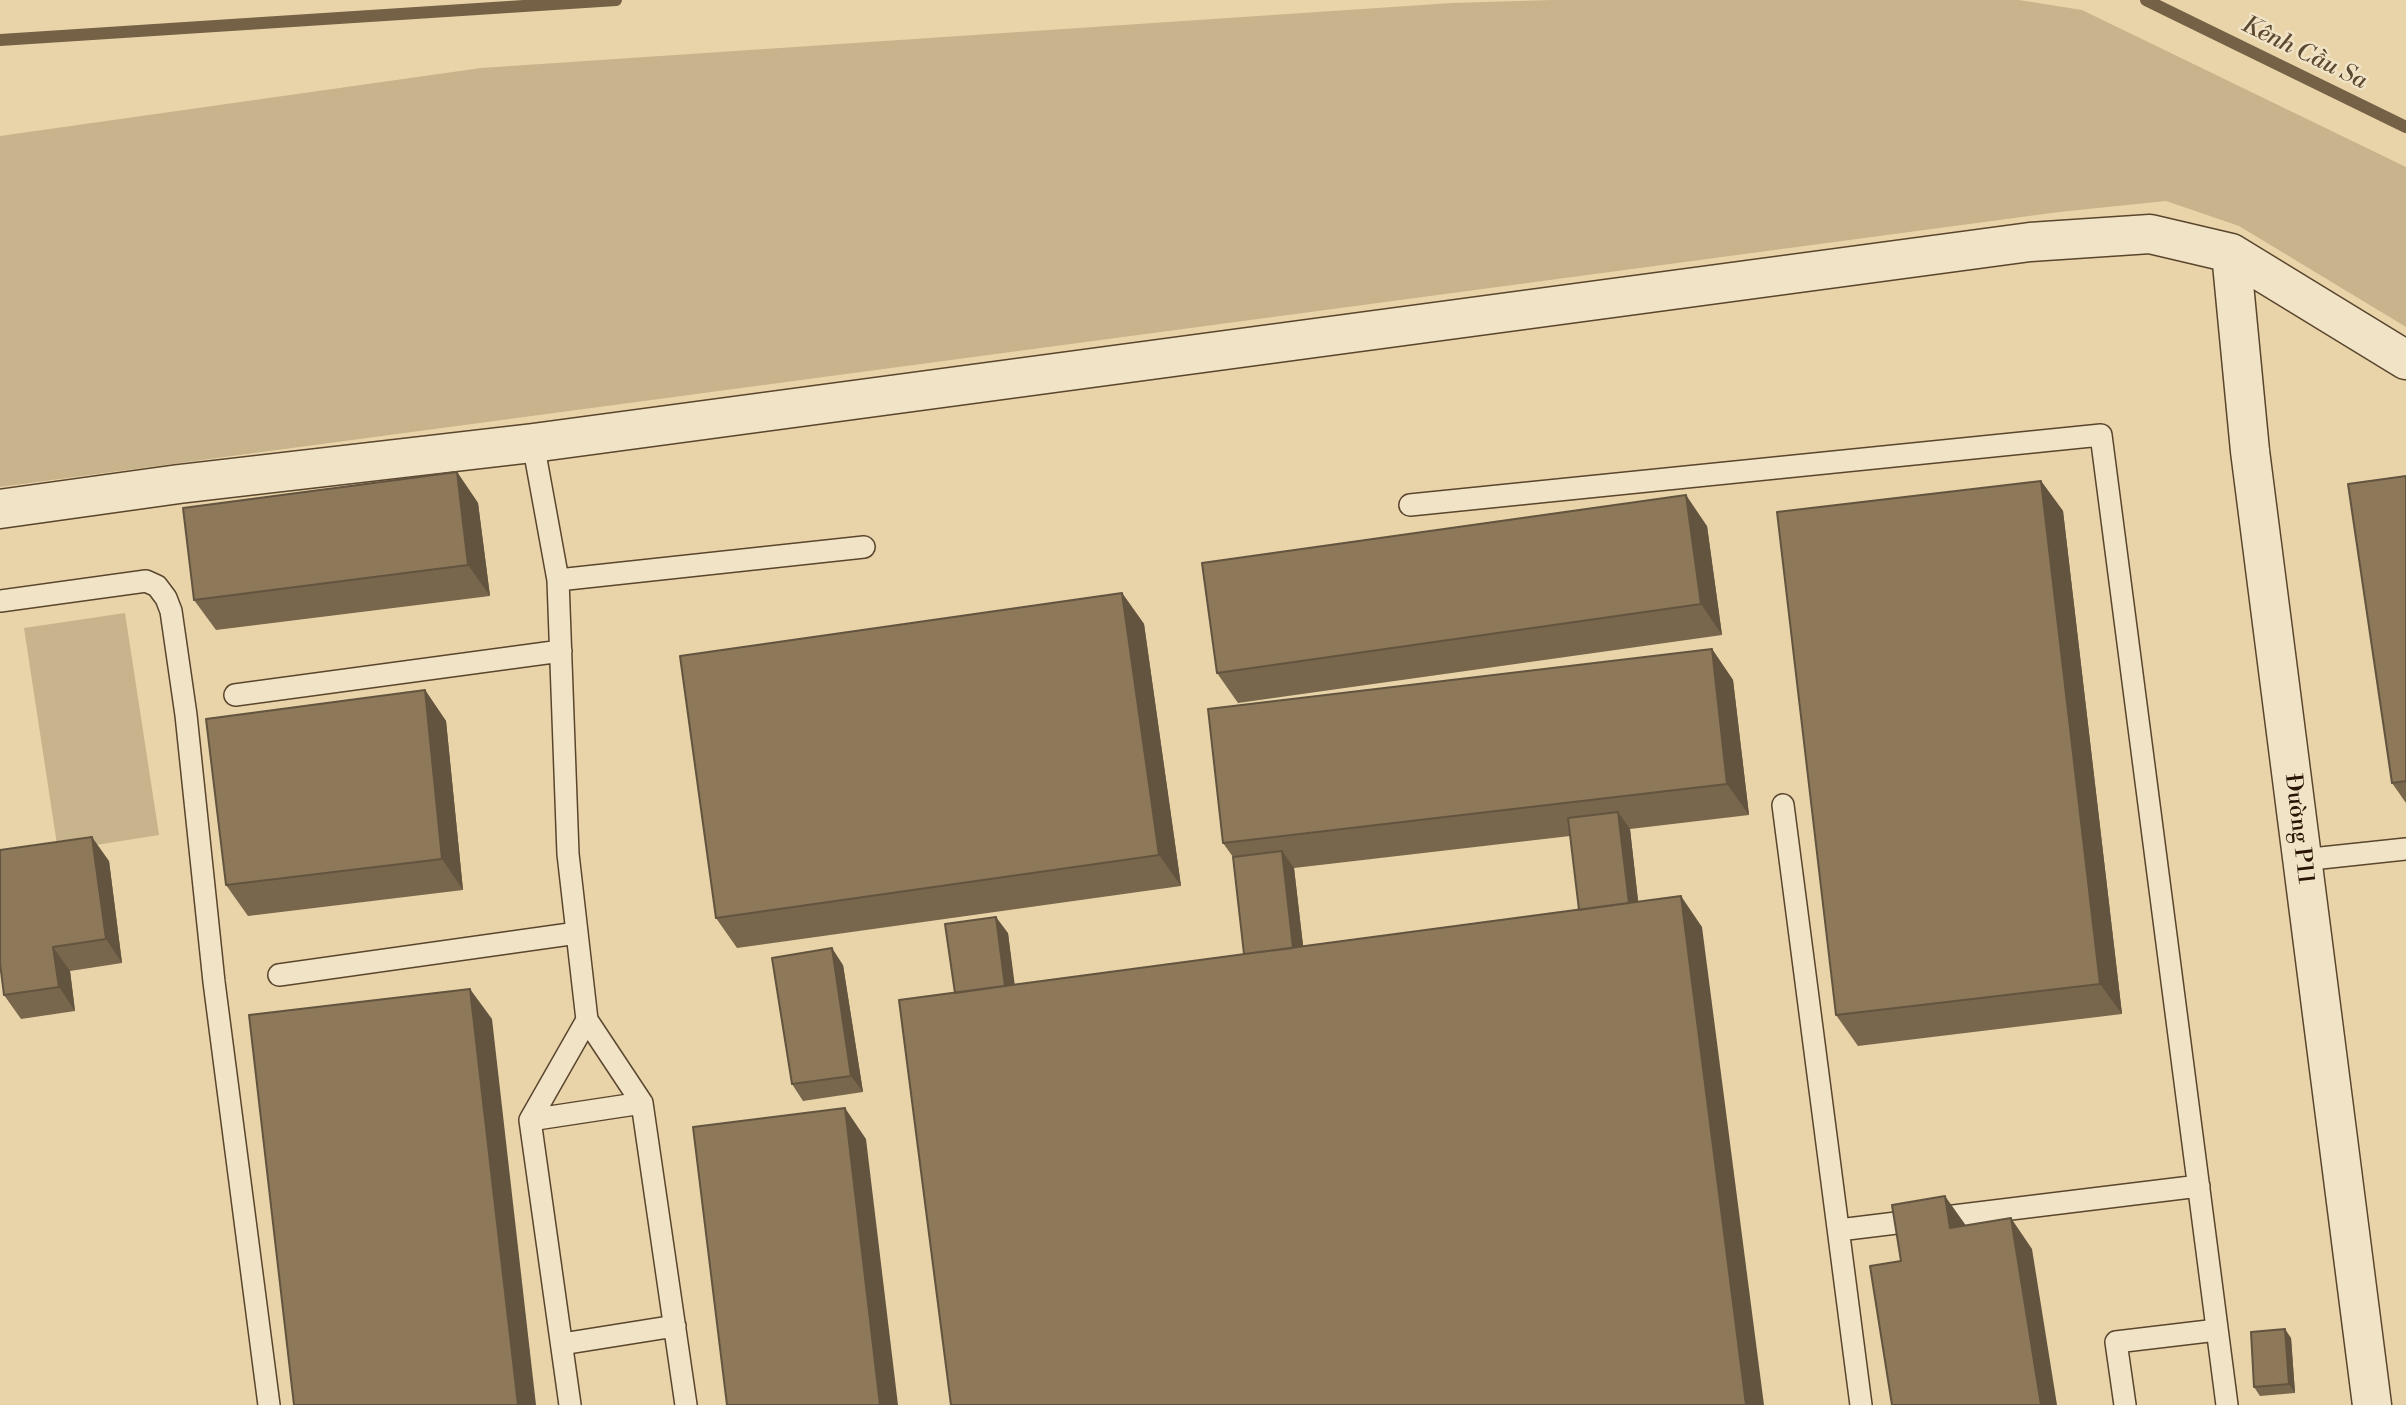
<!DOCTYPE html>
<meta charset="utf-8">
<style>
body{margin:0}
canvas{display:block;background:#e8d4a8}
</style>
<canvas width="2406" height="1405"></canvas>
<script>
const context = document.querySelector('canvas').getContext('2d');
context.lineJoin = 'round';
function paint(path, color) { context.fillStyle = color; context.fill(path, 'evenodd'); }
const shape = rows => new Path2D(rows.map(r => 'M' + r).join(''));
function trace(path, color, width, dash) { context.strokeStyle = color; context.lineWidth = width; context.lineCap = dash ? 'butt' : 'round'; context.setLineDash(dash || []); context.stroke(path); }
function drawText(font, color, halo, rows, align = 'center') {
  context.font = font + ' "Libre Bodoni",serif'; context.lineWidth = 5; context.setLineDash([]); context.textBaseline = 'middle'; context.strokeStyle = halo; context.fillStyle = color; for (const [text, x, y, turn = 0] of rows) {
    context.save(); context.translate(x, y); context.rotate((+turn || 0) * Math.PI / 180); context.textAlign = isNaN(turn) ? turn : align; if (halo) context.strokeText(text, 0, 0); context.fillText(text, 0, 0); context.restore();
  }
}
paint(shape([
 [1552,0,2019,0,2082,10,2406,167,2406,327,2239,226,2166,201,2059,212,0,487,0,136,481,68,1452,3],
 [125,613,159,835,58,851,24,628]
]), '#c8b48c');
trace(shape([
 [2146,0,2406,127],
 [0,40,616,0]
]), '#756146', 12);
const service = shape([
 [533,443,558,580,568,854,587,1020,642,1103,686,1405],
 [1410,505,2101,435,2227,1405],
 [558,580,864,547],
 [0,601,146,581,157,586,166,598,171,611,186,715,214,982,269,1405],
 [235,695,561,651],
 [1783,805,1861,1405],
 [2302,860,2406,849],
 [279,975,577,933],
 [530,1120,642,1103],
 [1839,1230,2199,1186],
 [562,1344,675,1326],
 [570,1405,530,1120,587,1020],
 [2125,1405,2116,1342,2217,1330]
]);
const minor = shape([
 [2231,253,2250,451,2372,1405],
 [0,509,179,484,533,443,2030,242,2150,234,2231,253,2406,360]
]);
trace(service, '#5a452e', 24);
trace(minor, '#5a452e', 41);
trace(service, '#f0e3c6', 21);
trace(minor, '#f0e3c6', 38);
paint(shape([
 [457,472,478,503,490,596,216,630,194,600],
 [2406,476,2406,803,2392,783],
 [2041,481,2063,511,2122,1014,1858,1046,1836,1015],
 [1707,526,1722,635,1238,703,1217,673],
 [1122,593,1144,624,1181,886,737,948,716,918],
 [1712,649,1733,680,1749,815,1630,829,1638,902,1702,927,955,993,1008,933,1014,985,1244,954,1233,857,1223,843],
 [1570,836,1579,910,1303,946,1294,868],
 [425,690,446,721,463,890,248,916,226,885],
 [109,861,122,963,70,971,75,1011,21,1019,4,995],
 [843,965,863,1092,803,1101,792,1084],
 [2291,1338,2295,1393,2260,1396,2254,1387]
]), '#79674d');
paint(shape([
 [457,472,478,503,490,596,468,565],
 [2041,481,2063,511,2122,1014,2100,984],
 [1686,495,1707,526,1722,635,1701,604],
 [1122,593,1144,624,1181,886,1159,855],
 [1712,649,1733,680,1749,815,1727,784],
 [425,690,446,721,463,890,442,859],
 [1618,812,1630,829,1642,935,1631,919],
 [92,837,109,861,122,963,106,939],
 [1282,851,1294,868,1307,979,1295,963],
 [1681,896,1702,927,1764,1405,1746,1405],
 [996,917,1008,933,1019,1017,1007,1001],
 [53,947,70,971,75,1011,59,987],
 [832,948,843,965,863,1092,851,1076],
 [470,989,492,1019,536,1405,518,1405],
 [845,1108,866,1139,898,1405,880,1405],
 [1945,1196,1967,1227,1950,1228],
 [2011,1218,2032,1249,2057,1405,2041,1405],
 [2285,1329,2291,1338,2295,1393,2289,1384]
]), '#63543f');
const building = shape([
 [457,472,468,565,194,600,183,508,457,472],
 [2406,476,2406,781,2392,783,2348,484,2406,476],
 [2041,481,2100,984,1836,1015,1777,512,2041,481],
 [1686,495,1701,604,1217,673,1202,563,1686,495],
 [1122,593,1159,855,716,918,680,656,1122,593],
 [1712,649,1727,784,1223,843,1208,709,1712,649],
 [425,690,442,859,226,885,206,719,425,690],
 [1618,812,1629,903,1579,910,1568,818,1618,812],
 [92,837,106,939,53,947,59,987,4,995,0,963,0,850,92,837],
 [1282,851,1293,948,1244,954,1233,857,1282,851],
 [1681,896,1746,1405,951,1405,899,1000,1681,896],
 [996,917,1005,986,955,993,945,924,996,917],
 [832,948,851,1076,792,1084,772,958,832,948],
 [470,989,518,1405,294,1405,249,1015,470,989],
 [845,1108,880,1405,727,1405,693,1127,845,1108],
 [1945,1196,1950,1228,2011,1218,2041,1405,1892,1405,1870,1266,1901,1261,1892,1205,1945,1196],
 [2285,1329,2289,1384,2254,1387,2251,1332,2285,1329]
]);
paint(building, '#8d785a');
trace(building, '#63543f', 2);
drawText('23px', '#2a1505', '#f0e3c6', [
 ["Đường P11",2298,829,83]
]);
drawText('italic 24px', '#5c4730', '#f0e3c6', [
 ["Kênh Cầu Sa",2304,54,26]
]);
</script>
